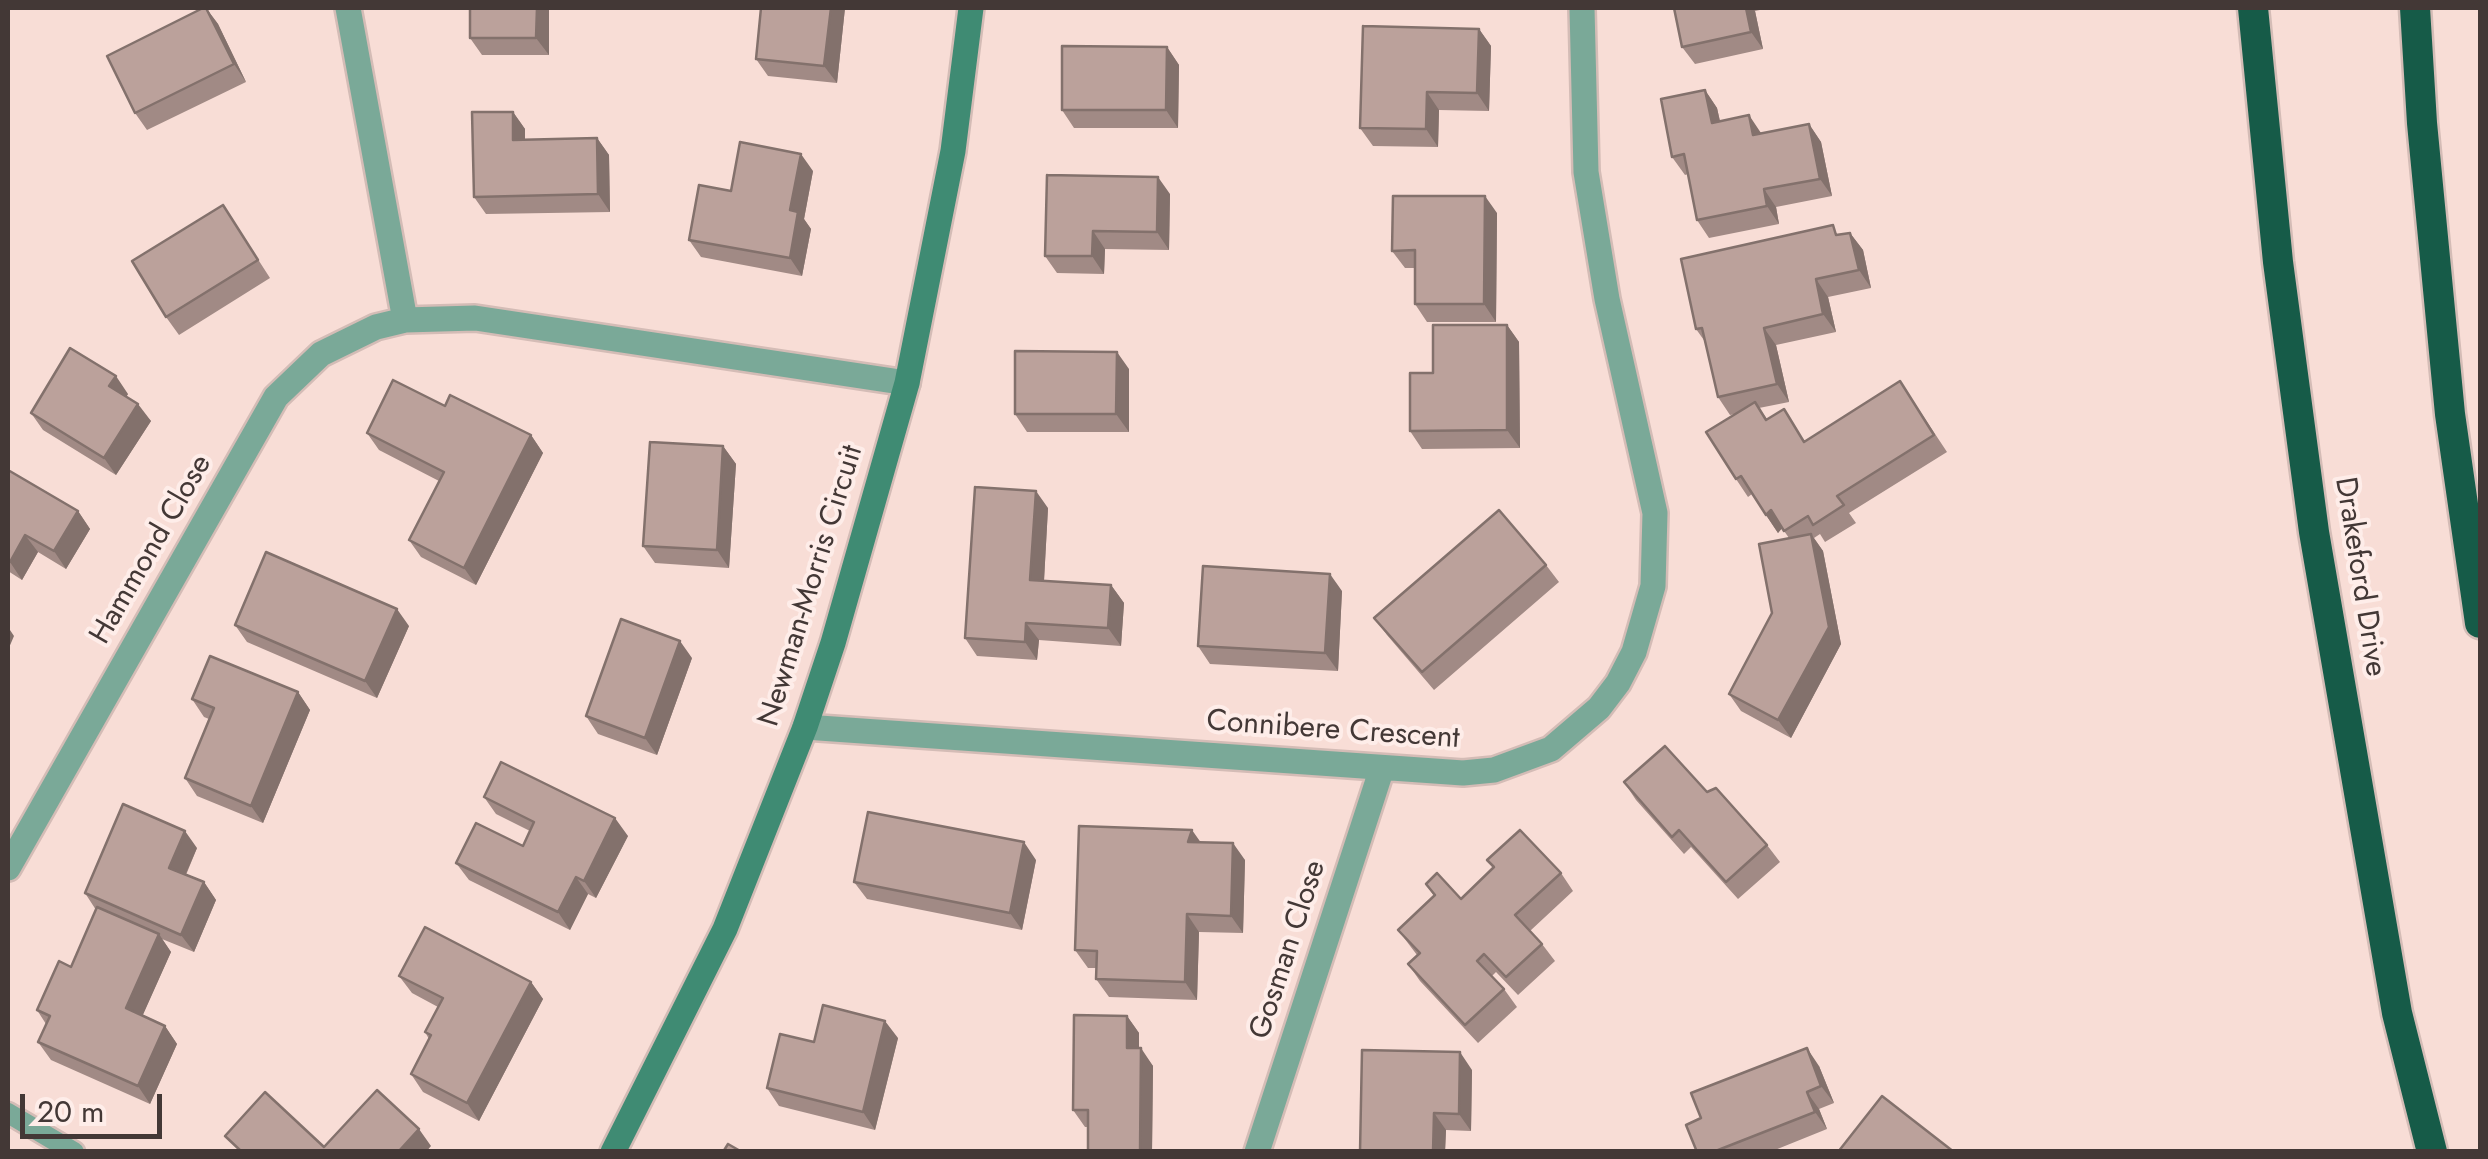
<!DOCTYPE html>
<style>
body{margin:0}
#map{position:relative;width:2488px;height:1159px;overflow:hidden;background:#f8ddd6;font-family:Jost,sans-serif}
canvas{display:block}
.frame{position:absolute;inset:0;border:10px solid #433836;pointer-events:none}
.scale{position:absolute;left:20px;top:1094px;width:142px;height:45px;box-sizing:border-box;border:5px solid #433836;border-top:0;padding-left:12px;font-size:30px;line-height:35px;white-space:nowrap;color:#433836;-webkit-text-stroke:8px #feede9;paint-order:stroke}
</style>
<div id="map">
<canvas width="2488" height="1159"></canvas>
<div class="frame"></div>
<div class="scale">20 m</div>
</div>
<script>
const context = document.querySelector('canvas').getContext('2d');
context.lineJoin = 'round';
const shape = rows => new Path2D(rows.map(r => 'M' + r).join(''));
function trace(path, color, width, dash) { context.strokeStyle = color; context.lineWidth = width; context.lineCap = dash ? 'butt' : 'round'; context.setLineDash(dash || []); context.stroke(path); }
function paint(path, color) { context.fillStyle = color; context.fill(path, 'evenodd'); }
function drawText(font, color, halo, rows, align = 'center') {
  context.font = font + ' Jost,sans-serif'; context.lineWidth = 8; context.setLineDash([]); context.textBaseline = 'middle'; context.strokeStyle = halo; context.fillStyle = color; for (const [text, x, y, turn = 0] of rows) {
    context.save(); context.translate(x, y); context.rotate((+turn || 0) * Math.PI / 180); context.textAlign = isNaN(turn) ? turn : align; if (halo) context.strokeText(text, 0, 0); context.fillText(text, 0, 0); context.restore();
  }
}
const lane = shape([
 [8,1113,74,1152]
]);
const street = shape([
 [348,8,405,320],
 [805,727,1463,773,1494,770,1551,749,1599,708,1618,683,1634,652,1653,586,1655,513,1607,299,1586,172,1582,8],
 [8,868,276,397,321,354,376,327,405,320,475,318,907,383],
 [1257,1152,1382,768]
]);
const secondary = shape([
 [613,1152,725,929,805,727,833,643,907,383,953,151,971,8]
]);
const highway = shape([
 [2253,8,2278,262,2314,532,2397,1013,2432,1152],
 [2415,8,2422,123,2450,414,2480,623]
]);
trace(lane, '#d4bcb6', 25);
trace(street, '#d4bcb6', 30);
trace(secondary, '#d4bcb6', 30);
trace(highway, '#d4bcb6', 35);
trace(lane, '#7aa998', 20);
trace(street, '#7aa998', 25);
trace(secondary, '#3f8b73', 25);
trace(highway, '#165b48', 30);
paint(shape([
 [206,8,218,24,246,82,147,130,135,113],
 [549,8,549,55,482,55,470,38],
 [761,8,845,8,837,83,768,76,756,59],
 [1674,8,1769,8,1755,11,1763,49,1695,64,1682,47],
 [1479,29,1491,46,1489,111,1439,110,1438,147,1373,146,1360,128],
 [1167,47,1179,65,1178,128,1074,128,1062,110],
 [1705,90,1717,108,1720,121,1762,133,1809,124,1821,142,1832,196,1776,207,1779,224,1709,238,1697,220,1688,174,1685,175,1672,157],
 [513,112,525,129,525,140,597,138,609,155,610,212,486,214,474,197],
 [813,171,804,219,811,229,802,276,701,257,689,240,731,191],
 [1170,194,1169,250,1105,249,1104,274,1057,273,1045,256],
 [223,205,270,278,179,335,166,317],
 [1497,213,1496,322,1427,322,1415,304,1415,268,1405,268,1392,251],
 [1850,233,1863,250,1871,288,1828,297,1836,332,1776,345,1789,402,1759,408,1767,419,1805,441,1900,381,1947,452,1849,513,1856,523,1825,542,1820,534,1814,538,1823,551,1841,644,1791,738,1741,711,1729,694,1772,613,1789,538,1782,528,1778,533,1752,494,1748,497,1736,479,1736,414,1730,415,1718,397,1706,343,1696,329,1840,235],
 [1507,325,1519,342,1520,448,1422,449,1410,431],
 [1129,369,1129,432,1027,432,1015,414],
 [128,394,126,397,151,421,116,475,43,430,31,413],
 [445,406,531,435,543,453,476,585,421,557,409,540,439,481,379,450,367,433],
 [723,446,736,464,729,568,655,563,643,546],
 [8,470,78,511,90,529,66,569,38,552,22,580,8,571],
 [1048,508,1044,581,1111,585,1124,603,1121,646,1039,640,1037,660,977,656,965,638],
 [1546,565,1559,582,1434,690,1387,635,1374,618],
 [1342,591,1338,671,1210,664,1198,646],
 [235,625,409,626,377,698,247,642],
 [692,658,657,755,598,734,586,716],
 [298,692,310,710,263,823,197,796,185,778,209,719,204,717,192,699],
 [1624,782,1707,792,1767,845,1780,862,1738,899,1691,847,1684,854,1636,800],
 [484,797,628,836,596,898,588,894,570,930,469,880,456,863,523,846,530,831,496,814],
 [1200,842,1245,860,1243,933,1199,932,1197,1000,1109,997,1096,979,1097,968,1088,968,1075,950],
 [197,848,186,875,204,882,216,900,194,952,162,939,171,952,142,1016,165,1026,177,1044,150,1104,51,1060,38,1042,46,1024,37,1010,71,967,96,910,85,893],
 [1036,860,1022,930,867,899,854,882],
 [1487,860,1561,873,1573,891,1530,931,1542,944,1555,961,1518,995,1496,972,1492,976,1504,989,1517,1007,1478,1043,1420,981,1408,964,1417,955,1398,930,1434,896,1426,884,1461,899,1493,868],
 [399,976,531,982,543,999,479,1121,423,1092,411,1074,429,1039,425,1032,438,1007,412,993],
 [1127,1016,1139,1033,1139,1048,1153,1066,1152,1152,1088,1152,1088,1127,1085,1127,1073,1110],
 [898,1038,875,1130,779,1106,767,1088,814,1042],
 [1819,1066,1834,1103,1819,1109,1827,1129,1770,1152,1697,1152],
 [1472,1070,1471,1131,1446,1130,1445,1152,1360,1152]
]), '#a18a85');
paint(shape([
 [206,8,218,24,246,82,234,64],
 [537,8,549,8,549,55,536,38],
 [831,8,845,8,837,83,824,66],
 [1746,8,1753,8,1755,11,1763,49,1751,32],
 [1479,29,1491,46,1489,111,1477,93],
 [1167,47,1179,65,1178,128,1166,110],
 [1705,90,1717,108,1724,140,1712,123],
 [1427,92,1439,110,1438,147,1426,129],
 [513,112,525,129,525,158,513,140],
 [1749,115,1761,133,1753,135],
 [1809,124,1821,142,1832,196,1820,179],
 [597,138,609,155,610,212,598,194],
 [801,154,813,171,804,219,811,229,802,276,790,258,790,210],
 [1158,177,1170,194,1169,250,1157,232],
 [1764,189,1776,207,1779,224,1767,206],
 [1485,196,1497,213,1496,322,1484,304],
 [1093,231,1105,249,1104,274,1092,256],
 [1850,233,1863,250,1871,288,1859,270],
 [1816,279,1828,297,1836,332,1823,314],
 [1507,325,1519,342,1520,448,1507,430],
 [1764,328,1776,345,1789,402,1777,384],
 [1117,352,1129,369,1129,432,1116,414],
 [116,376,128,394,122,404,109,386],
 [138,404,151,421,116,475,104,458],
 [531,435,543,453,476,585,464,568],
 [723,446,736,464,729,568,717,550],
 [1036,491,1048,508,1043,598,1030,580],
 [1771,510,1783,527,1778,533,1766,515],
 [78,511,90,529,66,569,54,551],
 [1811,534,1823,551,1841,644,1791,738,1778,720],
 [25,535,38,552,22,580,10,562],
 [1330,574,1342,591,1338,671,1325,653],
 [1111,585,1124,603,1121,646,1108,628],
 [397,609,409,626,377,698,365,681],
 [1026,623,1039,640,1037,660,1025,642],
 [8,627,14,636,8,650],
 [680,641,692,658,657,755,645,738],
 [298,692,310,710,263,823,251,806],
 [615,818,628,836,596,898,584,881],
 [1192,830,1204,847,1188,842],
 [185,831,197,848,181,885,169,868],
 [1024,842,1036,860,1022,930,1010,913],
 [1233,843,1245,860,1243,933,1231,916],
 [576,877,588,894,570,930,558,912],
 [204,882,216,900,194,952,181,935],
 [1187,914,1199,932,1197,1000,1185,982],
 [159,934,171,952,138,1026,126,1008],
 [531,982,543,999,479,1121,467,1103],
 [1127,1016,1139,1033,1139,1065,1127,1048],
 [885,1021,898,1038,875,1130,863,1112],
 [165,1026,177,1044,150,1104,138,1086],
 [1141,1048,1153,1066,1152,1152,1140,1152],
 [1807,1048,1819,1066,1834,1103,1821,1086],
 [1460,1052,1472,1070,1471,1131,1459,1114],
 [1807,1092,1819,1109,1827,1129,1815,1112],
 [1434,1113,1446,1130,1445,1152,1433,1152],
 [419,1129,431,1146,426,1152,398,1152]
]), '#83716c');
const building = shape([
 [203,8,206,8,234,64,135,113,107,56,203,8],
 [470,8,537,8,536,38,470,38,470,8],
 [761,8,831,8,824,66,756,59,761,8],
 [1674,8,1746,8,1751,32,1682,47,1674,8],
 [1363,26,1479,29,1477,93,1427,92,1426,129,1360,128,1363,26],
 [1062,46,1167,47,1166,110,1062,110,1062,46],
 [1705,90,1712,123,1749,115,1753,135,1809,124,1820,179,1764,189,1767,206,1697,220,1684,154,1672,157,1661,99,1705,90],
 [472,112,513,112,513,140,597,138,598,194,474,197,472,112],
 [740,142,801,154,790,210,798,212,790,258,689,240,699,185,731,191,740,142],
 [1047,175,1158,177,1157,232,1093,231,1092,256,1045,256,1047,175],
 [1393,196,1485,196,1484,304,1415,304,1415,250,1392,251,1393,196],
 [223,205,258,260,166,317,132,261,223,205],
 [1833,225,1836,235,1850,233,1859,270,1816,279,1823,314,1764,328,1777,384,1718,397,1702,328,1696,329,1681,259,1833,225],
 [1433,325,1507,325,1507,430,1410,431,1410,373,1433,373,1433,325],
 [70,348,116,376,109,386,138,404,104,458,31,413,70,348],
 [1015,351,1117,352,1116,414,1015,414,1015,351],
 [393,380,445,406,450,395,531,435,464,568,409,540,444,472,367,433,393,380],
 [1900,381,1934,435,1837,496,1844,505,1813,525,1808,516,1784,531,1771,510,1766,515,1741,476,1736,479,1706,432,1755,402,1766,420,1784,409,1804,442,1900,381],
 [650,442,723,446,717,550,643,546,650,442],
 [8,470,78,511,54,551,25,535,10,562,8,561,8,470],
 [975,487,1036,491,1030,580,1111,585,1108,628,1026,623,1025,642,965,638,975,487],
 [1499,510,1546,565,1422,672,1374,618,1499,510],
 [1811,534,1829,627,1778,720,1729,694,1772,613,1759,544,1811,534],
 [266,552,397,609,365,681,235,625,266,552],
 [1203,566,1330,574,1325,653,1198,646,1203,566],
 [621,619,680,641,645,738,586,716,621,619],
 [210,656,298,692,251,806,185,778,214,708,192,699,210,656],
 [1665,746,1707,792,1716,788,1767,845,1726,882,1679,830,1672,837,1624,782,1665,746],
 [501,762,615,818,584,881,576,877,558,912,456,863,476,823,523,846,534,822,484,797,501,762],
 [123,804,185,831,169,868,204,882,181,935,85,893,123,804],
 [868,812,1024,842,1010,913,854,882,868,812],
 [1079,826,1192,830,1188,842,1233,843,1231,916,1187,914,1185,982,1096,979,1097,951,1075,950,1079,826],
 [1520,830,1561,873,1515,915,1542,944,1506,977,1484,954,1477,961,1504,989,1465,1025,1408,964,1420,953,1398,930,1435,895,1426,884,1437,873,1461,899,1494,867,1487,860,1520,830],
 [97,907,159,934,126,1008,165,1026,138,1086,38,1042,50,1016,37,1010,59,961,71,967,97,907],
 [425,927,531,982,467,1103,411,1074,431,1035,425,1032,443,998,399,976,425,927],
 [823,1005,885,1021,863,1112,767,1088,780,1034,814,1042,823,1005],
 [1074,1015,1127,1016,1127,1048,1141,1048,1140,1152,1088,1152,1088,1110,1073,1110,1074,1015],
 [1807,1048,1821,1086,1807,1092,1815,1112,1713,1152,1697,1152,1686,1125,1701,1118,1691,1093,1807,1048],
 [1362,1050,1460,1052,1459,1114,1434,1113,1433,1152,1360,1152,1362,1050],
 [377,1090,419,1129,398,1152,242,1152,225,1136,265,1092,324,1147,377,1090],
 [1882,1096,1954,1152,1838,1152,1882,1096],
 [728,1144,742,1152,723,1152,728,1144]
]);
paint(building, '#bba19b');
trace(building, '#83716c', 2.5);
drawText('30px', '#433836', '#feede9', [
 ["Hammond Close",152,550,-60],
 ["Drakeford Drive",2359,577,81],
 ["Newman-Morris Circuit",812,586,-73],
 ["Connibere Crescent",1333,731,4],
 ["Gosman Close",1289,950,-72]
]);
</script>
